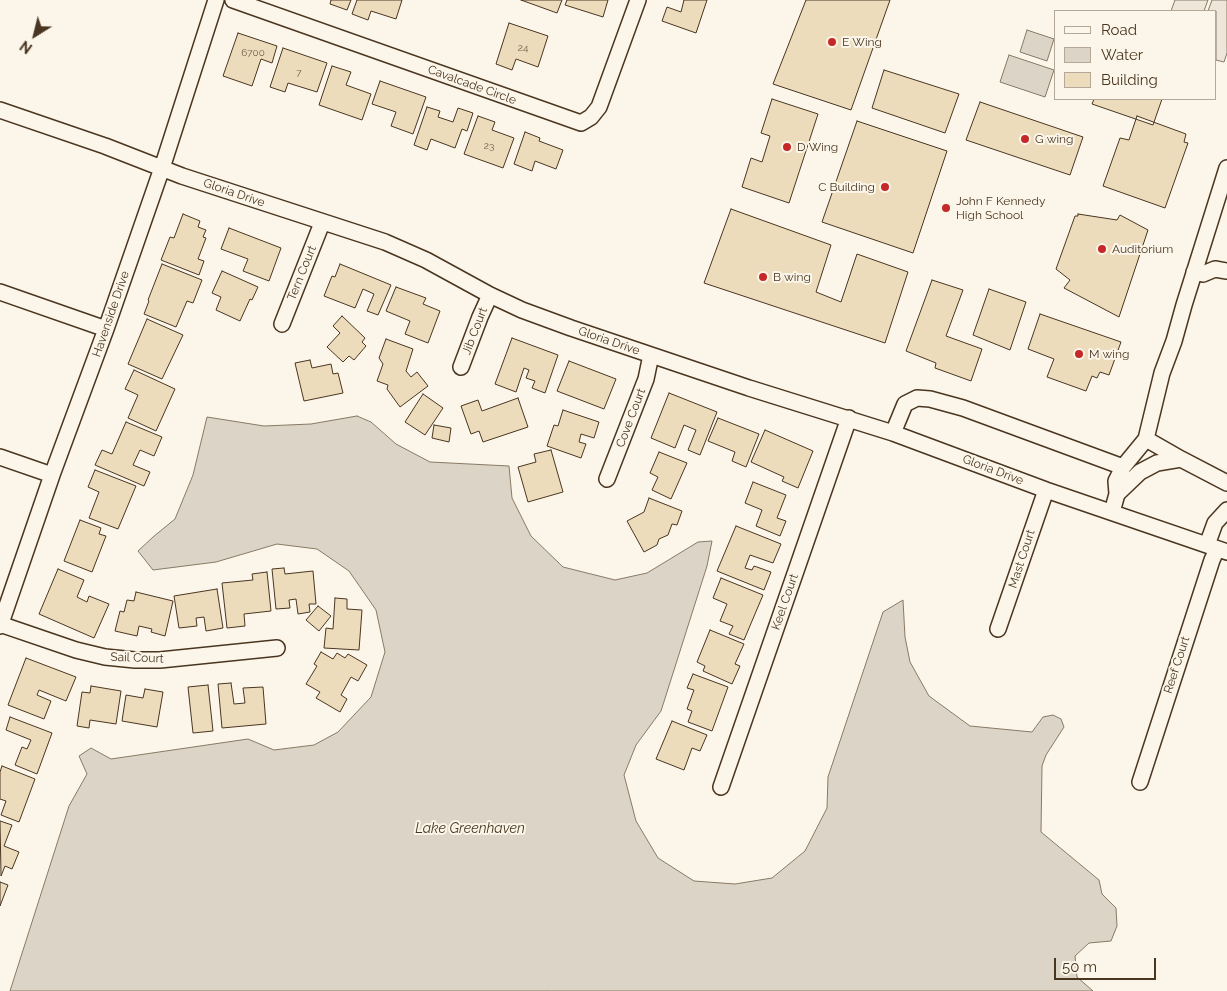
<!DOCTYPE html>
<style>
body{margin:0}
#map{position:relative;width:1227px;height:991px;overflow:hidden;background:#fbf6e9;font-family:Raleway,sans-serif}
canvas{display:block}
.legend{position:absolute;left:1054px;top:10px;width:162px;height:90px;box-sizing:border-box;background:#fbf6e9;border:1px solid #b4a999;margin:0;padding:6px 9px;list-style:none;font-size:15px;color:#4a3520}
.legend li{display:flex;align-items:center;gap:10px;height:25px}
.legend b{width:25px;border:1px solid #b4a999}
.north{position:absolute;left:10px;top:10px;width:50px;height:50px;-webkit-text-stroke:4px #fbf6e9;paint-order:stroke;rotate:216deg;font-size:14px;font-weight:700;line-height:20px;text-align:center;color:#4a3520}
.north::after{content:'';display:block;margin:auto;width:18px;height:22px;background:#4a3520;clip-path:polygon(50% 0,100% 100%,50% 72%,0 100%)}
.scale{position:absolute;left:1054px;top:958px;width:102px;height:22px;box-sizing:border-box;border:2px solid #4a3520;border-top:0;padding-left:6px;font-size:15px;line-height:18px;white-space:nowrap;color:#4a3520;-webkit-text-stroke:4px #fbf6e9;paint-order:stroke}
</style>
<div id="map">
<canvas width="1227" height="991"></canvas>
<ul class="legend">
<li><b style="height:6px;background:#fbf6e9"></b>Road</li>
<li><b style="height:14px;background:#dcd4c6"></b>Water</li>
<li><b style="height:14px;background:#ecdcbc"></b>Building</li>
</ul>
<div class="north">N</div>
<div class="scale">50 m</div>
</div>
<script>
const context = document.querySelector('canvas').getContext('2d');
context.lineJoin = 'round';
function paint(path, color) { context.fillStyle = color; context.fill(path, 'evenodd'); }
const shape = rows => new Path2D(rows.map(r => 'M' + r).join(''));
function trace(path, color, width, dash) { context.strokeStyle = color; context.lineWidth = width; context.lineCap = dash ? 'butt' : 'round'; context.setLineDash(dash || []); context.stroke(path); }
function drawText(font, color, halo, rows, align = 'center') {
  context.font = font + ' Raleway,sans-serif'; context.lineWidth = 4; context.setLineDash([]); context.textBaseline = 'middle'; context.strokeStyle = halo; context.fillStyle = color; for (const [text, x, y, turn = 0] of rows) {
    context.save(); context.translate(x, y); context.rotate((+turn || 0) * Math.PI / 180); context.textAlign = isNaN(turn) ? turn : align; if (halo) context.strokeText(text, 0, 0); context.fillText(text, 0, 0); context.restore();
  }
}
const green = shape([
 [1175,0,1208,0,1204,11,1171,11,1175,0],
 [1212,0,1227,0,1227,53,1224,62,1216,60,1216,11,1208,11,1212,0]
]);
paint(green, '#ede6d9');
trace(green, '#887966', 1);
const water = shape([
 [1027,30,1054,39,1047,61,1020,52,1027,30],
 [1009,55,1054,70,1045,97,1000,82,1009,55],
 [357,416,371,422,396,444,430,462,509,466,512,498,531,536,563,567,615,580,647,573,698,542,712,541,707,566,661,711,636,745,624,775,636,821,658,858,694,881,735,884,772,878,805,851,827,808,828,777,883,612,903,600,905,637,910,662,929,696,970,726,1032,732,1043,717,1053,715,1061,719,1064,727,1046,755,1042,766,1041,832,1099,880,1102,894,1116,908,1117,926,1111,941,1089,943,1075,956,1077,977,1093,991,10,991,69,806,87,774,79,756,91,748,111,759,248,739,274,750,314,745,338,732,371,697,385,652,376,610,349,571,317,549,277,544,216,562,153,570,138,551,153,537,175,519,193,475,207,417,264,426,311,424,357,416]
]);
paint(water, '#dcd4c6');
trace(water, '#887966', 1);
const building = shape([
 [331,0,351,0,347,10,330,4,331,0],
 [357,0,402,0,396,19,371,11,368,20,352,14,357,0],
 [521,0,562,0,557,13,521,0],
 [567,0,608,0,603,17,565,5,567,0],
 [684,0,707,0,696,33,662,21,667,7,681,12,684,0],
 [806,0,890,0,851,110,773,84,806,0],
 [509,23,548,36,538,67,516,59,512,70,496,64,509,23],
 [238,33,277,46,272,63,261,59,252,86,223,76,238,33],
 [283,48,327,63,317,92,288,83,285,92,270,87,283,48],
 [332,66,351,72,346,85,371,94,362,120,319,105,332,66],
 [884,70,959,94,945,133,872,108,884,70],
 [380,81,426,97,413,134,391,126,396,112,372,104,380,81],
 [772,99,818,114,789,203,742,187,751,158,762,162,770,136,761,133,772,99],
 [1094,99,1162,99,1153,125,1092,104,1094,99],
 [980,102,1083,137,1070,175,966,140,980,102],
 [427,107,440,111,438,117,453,122,458,108,473,113,467,131,462,129,455,148,431,139,427,150,414,145,427,107],
 [478,116,495,122,492,130,514,138,503,168,464,154,478,116],
 [1137,116,1186,134,1184,142,1188,143,1165,208,1103,186,1120,138,1129,140,1137,116],
 [857,121,947,151,913,253,822,222,857,121],
 [525,132,540,138,539,141,563,150,556,169,535,161,532,171,514,164,525,132],
 [731,209,831,245,816,292,841,302,857,254,908,272,885,343,704,283,731,209],
 [183,214,200,221,198,227,206,230,203,237,206,238,198,259,204,261,199,275,161,260,170,237,174,238,183,214],
 [1078,214,1117,220,1120,215,1148,230,1119,317,1064,288,1070,280,1056,269,1075,216,1078,216,1078,214],
 [229,228,281,248,269,281,243,271,248,259,221,249,229,228],
 [162,264,202,280,193,303,187,301,176,327,144,314,149,301,148,300,162,264],
 [340,264,391,285,378,315,367,311,374,294,363,289,355,308,324,296,332,276,335,277,340,264],
 [222,271,258,287,252,300,250,299,240,321,216,310,221,297,212,293,222,271],
 [932,280,963,290,946,336,982,349,971,381,935,368,936,363,906,351,932,280],
 [396,287,426,298,423,304,440,311,428,343,405,334,410,321,386,311,396,287],
 [989,289,1026,302,1010,350,973,335,989,289],
 [1040,314,1121,342,1109,375,1100,372,1097,378,1092,376,1086,391,1047,377,1054,359,1028,349,1040,314],
 [342,316,365,338,362,342,366,346,354,360,349,356,343,362,327,347,340,333,333,326,342,316],
 [147,319,183,335,162,379,128,364,147,319],
 [512,338,558,355,545,393,532,388,535,381,526,378,529,370,524,368,516,392,495,384,512,338],
 [386,339,413,349,406,371,411,377,417,372,428,386,400,407,387,389,388,385,377,381,383,364,379,358,386,339],
 [310,360,312,368,331,364,333,374,338,373,343,393,304,401,295,363,310,360],
 [569,361,616,379,604,409,557,391,569,361],
 [134,370,175,389,156,431,128,418,138,395,125,389,134,370],
 [669,393,717,412,700,455,688,450,696,430,684,425,675,448,651,438,669,393],
 [423,394,443,408,425,435,405,422,423,394],
 [518,398,528,427,483,442,479,431,471,434,461,406,478,400,482,411,518,398],
 [563,410,599,422,594,438,581,434,579,442,586,444,581,458,547,446,554,425,558,426,563,410],
 [718,418,759,434,746,467,732,461,735,452,708,441,718,418],
 [126,422,162,437,154,456,140,450,133,465,150,472,144,486,95,465,102,450,112,454,126,422],
 [434,425,451,428,449,442,432,438,434,425],
 [765,430,813,451,798,488,782,481,784,477,751,462,765,430],
 [551,450,563,492,528,502,518,467,536,462,534,454,551,450],
 [659,452,687,463,671,499,652,490,658,477,650,473,659,452],
 [95,470,136,486,118,529,89,518,99,492,88,487,95,470],
 [753,482,786,495,777,518,786,521,780,536,756,526,762,510,745,503,753,482],
 [649,498,682,511,677,525,672,524,668,535,659,539,657,545,644,552,627,521,644,512,649,498],
 [80,520,101,528,99,534,106,536,92,572,64,561,80,520],
 [736,526,781,544,773,563,750,555,745,568,752,570,754,566,771,572,764,590,717,571,736,526],
 [284,568,285,574,313,571,316,604,309,604,310,612,298,614,296,599,289,600,290,608,276,609,272,569,284,568],
 [58,569,84,580,77,597,87,602,89,596,109,604,94,638,39,614,58,569],
 [267,572,271,611,244,614,245,626,227,628,222,583,253,580,252,574,267,572],
 [721,578,763,595,744,640,729,634,733,626,720,621,727,604,713,598,721,578],
 [217,589,223,628,206,631,204,617,196,618,197,626,179,628,174,596,217,589],
 [136,592,173,601,165,636,151,632,152,629,139,626,137,636,115,631,120,611,124,612,127,600,134,601,136,592],
 [335,598,347,599,347,609,362,610,359,650,324,648,326,628,333,629,335,598],
 [318,606,331,616,319,631,306,620,318,606],
 [710,630,744,644,735,664,740,666,732,684,703,671,705,666,697,662,710,630],
 [321,652,333,659,337,653,345,658,348,654,367,665,358,681,351,677,341,695,347,699,340,712,316,698,320,692,306,684,317,666,314,664,321,652],
 [26,658,76,677,66,701,39,690,37,695,51,701,44,719,8,705,26,658],
 [693,674,728,687,712,731,688,722,692,711,687,709,694,690,687,688,693,674],
 [231,683,234,704,245,703,243,688,263,687,266,724,222,728,218,684,231,683],
 [208,685,213,731,193,733,188,687,208,685],
 [91,686,121,691,116,724,90,720,89,728,77,726,82,692,90,693,91,686],
 [145,689,163,692,157,727,122,721,126,695,143,698,145,689],
 [10,717,52,733,37,774,15,765,22,747,27,749,31,740,6,730,10,717],
 [672,721,707,735,700,751,692,748,684,770,656,759,672,721],
 [2,766,35,779,19,822,1,815,6,801,0,799,0,772,2,766],
 [0,821,12,825,4,846,19,852,12,869,5,866,1,876,0,821],
 [0,882,8,885,0,906,0,882]
]);
paint(building, '#ecdcbc');
trace(building, '#4a3520', 1);
const minor = shape([
 [233,0,581,123,591,117,599,107,638,0],
 [0,110,105,146,182,176,385,242,426,260,490,295,522,310,571,328,749,388,893,433,1046,490,1227,552],
 [1194,272,1203,274,1215,269,1227,271],
 [0,292,106,329],
 [282,324,322,223],
 [461,367,480,317,490,295],
 [893,433,905,404,917,398,930,399,963,408,1123,467],
 [1146,439,1181,459,1227,483],
 [0,457,52,475],
 [607,479,646,379,651,355],
 [1117,494,1140,472,1157,463,1181,459],
 [1112,512,1117,494,1116,481,1123,467,1146,439,1162,373,1174,341,1184,305,1227,168],
 [1207,545,1215,523,1227,510],
 [0,624,76,650,105,657,135,660,160,660,277,648],
 [0,626,52,475,106,329,162,168,216,0],
 [998,629,1046,490],
 [1140,782,1212,560,1217,549],
 [721,787,849,418]
]);
trace(minor, '#4a3520', 18);
trace(minor, '#fbf6e9', 15);
for (const [x, y, r, color] of [
 [832,42,5,"#c62828"],
 [1025,139,5,"#c62828"],
 [787,147,5,"#c62828"],
 [885,187,5,"#c62828"],
 [946,208,5,"#c62828"],
 [1102,249,5,"#c62828"],
 [763,277,5,"#c62828"],
 [1079,354,5,"#c62828"]
]) { const dot = new Path2D(); dot.arc(x, y, r, 0, 2 * Math.PI); context.fillStyle = color; context.fill(dot); trace(dot, '#fbf6e9', 2); }
drawText('10px', '#725f47', null, [
 ["24",523,48],
 ["6700",253,53],
 ["7",299,73],
 ["23",489,146]
]);
drawText('12px', '#4a3520', '#fbf6e9', [
 ["E Wing",842,42],
 ["G wing",1035,139],
 ["D Wing",797,147],
 ["C Building",875,187,"right"],
 ["John F Kennedy",956,201],
 ["High School",956,215],
 ["Auditorium",1112,249],
 ["B wing",773,277],
 ["M wing",1089,354]
], 'left');
drawText('12px', '#4a3520', '#fbf6e9', [
 ["Cavalcade Circle",472,85,20],
 ["Gloria Drive",234,193,19],
 ["Tern Court",302,273,-68],
 ["Havenside Drive",111,314,-71],
 ["Jib Court",475,331,-69],
 ["Gloria Drive",609,341,19],
 ["Cove Court",631,418,-69],
 ["Gloria Drive",993,470,21],
 ["Mast Court",1022,559,-72],
 ["Keel Court",785,602,-71],
 ["Sail Court",137,658,2],
 ["Reef Court",1177,665,-72]
]);
drawText('italic 14px', '#4a3520', '#fbf6e9', [
 ["Lake Greenhaven",470,829]
]);
</script>
